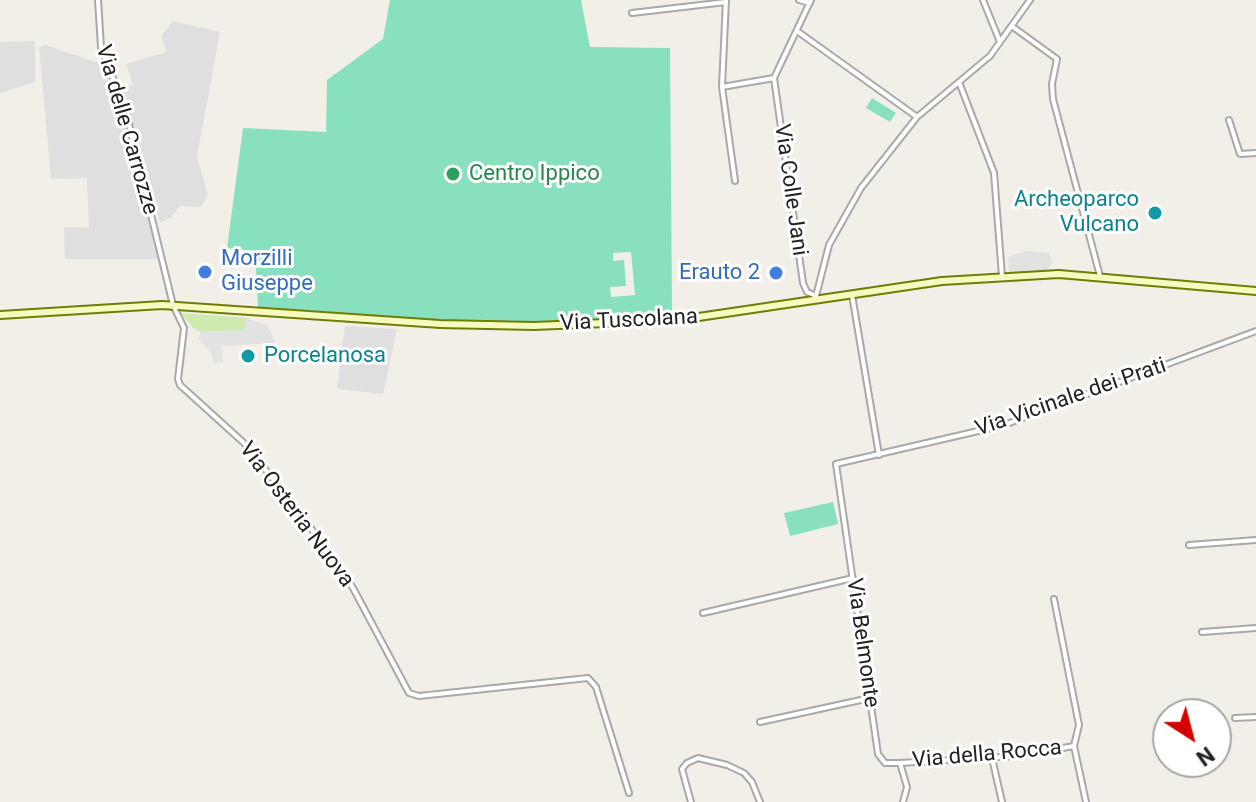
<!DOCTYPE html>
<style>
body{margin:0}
#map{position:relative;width:1256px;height:802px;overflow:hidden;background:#f2efe9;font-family:Roboto,sans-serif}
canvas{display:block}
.north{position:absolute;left:1152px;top:698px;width:80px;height:80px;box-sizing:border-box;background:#fff;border:2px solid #a7a7a7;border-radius:50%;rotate:144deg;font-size:22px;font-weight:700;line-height:32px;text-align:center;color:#222}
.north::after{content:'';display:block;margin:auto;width:28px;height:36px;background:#d40000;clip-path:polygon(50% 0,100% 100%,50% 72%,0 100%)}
</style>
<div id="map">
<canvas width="1256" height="802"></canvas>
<div class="north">N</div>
</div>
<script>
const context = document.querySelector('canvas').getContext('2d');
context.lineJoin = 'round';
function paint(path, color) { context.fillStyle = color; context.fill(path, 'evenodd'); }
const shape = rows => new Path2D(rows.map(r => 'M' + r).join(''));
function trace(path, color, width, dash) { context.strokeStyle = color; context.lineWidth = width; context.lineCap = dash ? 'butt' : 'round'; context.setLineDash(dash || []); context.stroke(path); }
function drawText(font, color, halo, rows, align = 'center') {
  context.font = font + ' Roboto,sans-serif'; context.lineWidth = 6; context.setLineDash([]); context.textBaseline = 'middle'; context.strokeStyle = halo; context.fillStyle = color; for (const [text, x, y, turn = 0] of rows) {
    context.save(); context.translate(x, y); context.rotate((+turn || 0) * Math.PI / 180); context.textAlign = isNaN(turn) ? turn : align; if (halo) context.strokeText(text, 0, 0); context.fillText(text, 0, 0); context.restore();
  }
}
paint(shape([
 [173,21,220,32,197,157,208,195,201,207,180,206,171,217,160,223,123,89,133,85,126,64,167,52,161,36],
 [35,41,35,82,0,93,0,42],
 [45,45,105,65,122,109,158,259,65,259,64,227,89,228,87,178,51,179,39,47],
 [345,326,397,329,383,394,337,389]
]), '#e0dfdf');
paint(shape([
 [181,313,246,318,246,330,201,332,193,328]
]), '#cdebb0');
paint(shape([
 [390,0,581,0,590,47,670,48,672,315,536,322,443,320,258,307,255,251,227,248,243,128,326,132,327,80,383,39],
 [631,252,635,295,611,297,610,287,626,286,624,260,613,261,613,253],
 [872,98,896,113,890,122,866,108],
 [833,502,838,524,790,536,784,513]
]), '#88e0be');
paint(shape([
 [1026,251,1049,253,1053,262,1046,271,1009,273,1008,257],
 [246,318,268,325,275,343,222,346,223,362,214,363,211,352,198,339,201,332,245,330]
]), '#e2e2e2');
const street = shape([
 [98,0,101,47,126,112,173,305,184,328,178,379,180,385,244,443,301,514,353,588,409,693,419,696,588,678,596,687,629,793],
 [726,0,722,87,735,181],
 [799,0,810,3],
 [983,0,1000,42],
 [632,13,726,2],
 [1013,27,1057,59,1052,84,1053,99,1100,276],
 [797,31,917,117],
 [774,78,803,283,807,292,816,296],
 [959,82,994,173,1002,276],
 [722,87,774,78,811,0],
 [1229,120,1240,154,1256,153],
 [852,295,879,455],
 [815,300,829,245,861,188,917,117,990,56,1030,0],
 [1189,545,1256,540],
 [1054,599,1079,725,1074,746,1086,802],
 [703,613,853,578],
 [1202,632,1256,628],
 [1235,718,1256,717],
 [760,722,870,698],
 [992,758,1002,802],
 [900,763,1017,756,1074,746],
 [691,802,682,769,687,763,698,758,727,765,744,773,752,782,760,802],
 [903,802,907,787,900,763,885,763,878,754,836,464,1004,425,1256,331]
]);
const secondary = shape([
 [0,315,162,305,440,324,534,326,630,322,685,319,942,281,1059,274,1256,291]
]);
trace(street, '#a9a9a9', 8);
trace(secondary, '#707d05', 10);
trace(street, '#fff', 4);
trace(secondary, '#f7fabf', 6);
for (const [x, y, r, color] of [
 [453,174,8,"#2e9e5b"],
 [1155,213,8,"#0f9aa8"],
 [205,272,8,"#3f7fe0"],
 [776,273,8,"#3f7fe0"],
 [248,356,8,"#0f9aa8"]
]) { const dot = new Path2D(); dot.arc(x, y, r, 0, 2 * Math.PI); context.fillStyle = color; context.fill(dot); trace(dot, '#fff', 3); }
drawText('22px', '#222', '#fff', [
 ["Via delle Carrozze",126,130,74],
 ["Via Colle Jani",790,190,82],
 ["Via Tuscolana",629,321,-3],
 ["Via Vicinale dei Prati",1071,398,-19],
 ["Via Osteria Nuova",296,515,53],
 ["Via Belmonte",862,643,82],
 ["Via della Rocca",987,755,-5]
]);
drawText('22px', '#27864d', '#fff', [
 ["Centro Ippico",469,174]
], 'left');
drawText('22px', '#0d838f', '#fff', [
 ["Archeoparco",1139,200],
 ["Vulcano",1139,225],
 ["Porcelanosa",264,356,"left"]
], 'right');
drawText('22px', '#366cbe', '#fff', [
 ["Morzilli",221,259],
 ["Giuseppe",221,284],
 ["Erauto 2",760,273,"right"]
], 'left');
</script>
